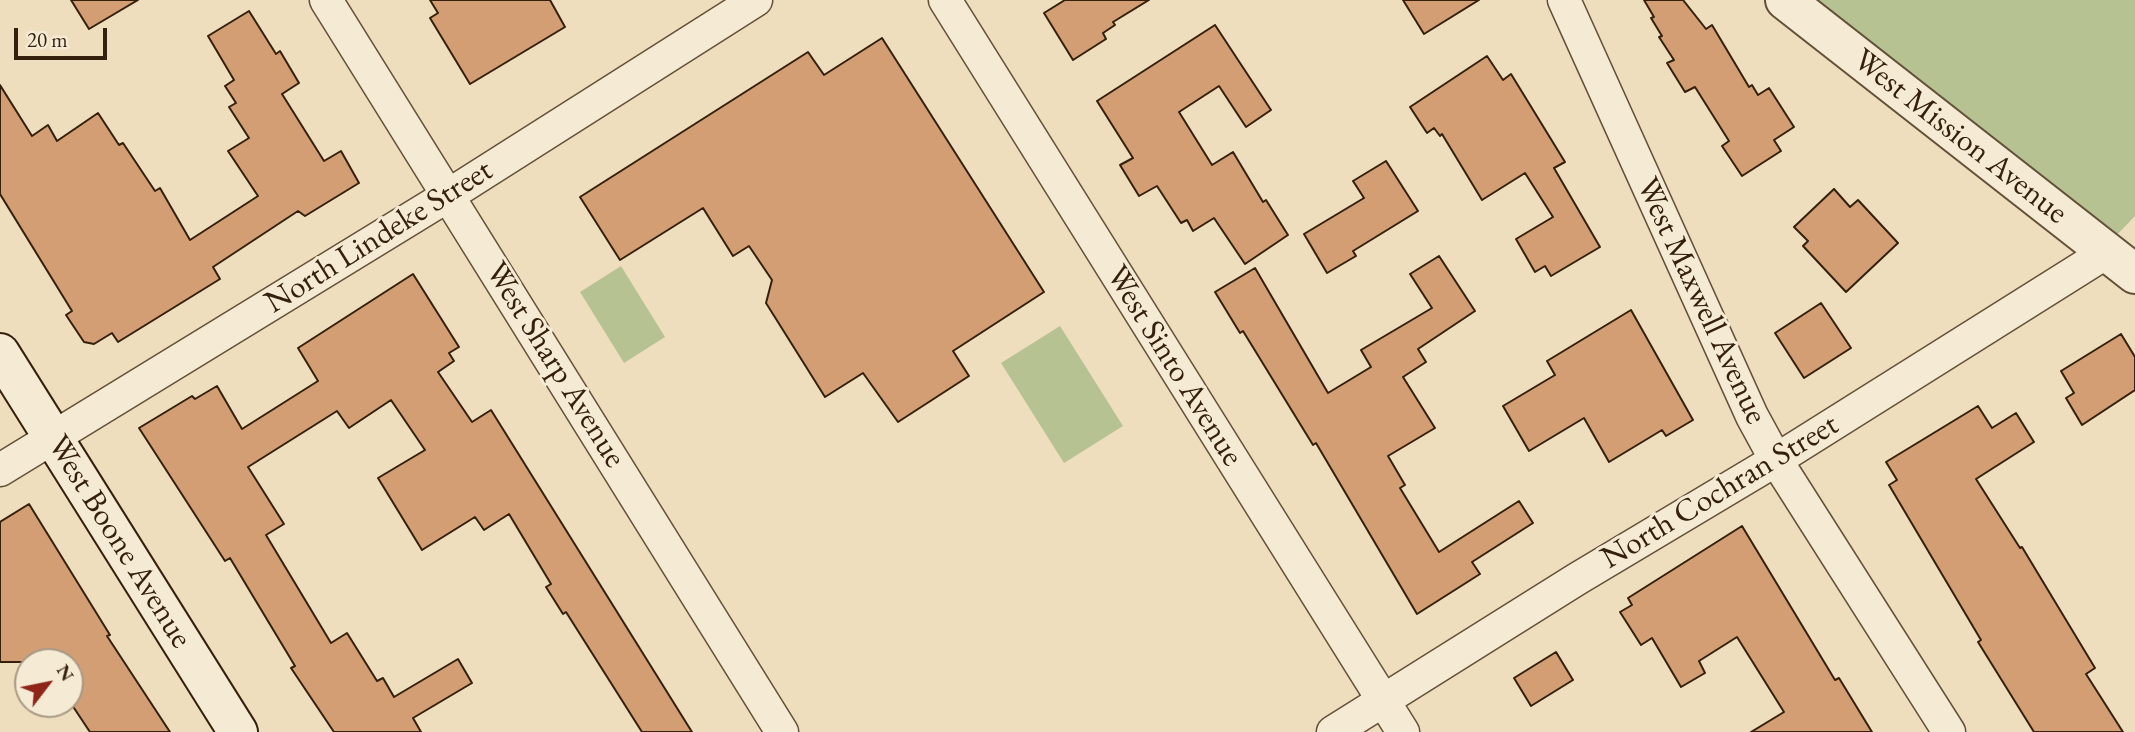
<!DOCTYPE html>
<style>
body{margin:0}
#map{position:relative;width:2135px;height:732px;overflow:hidden;background:#efdebd;font-family:"EB Garamond",serif}
canvas{display:block}
.north{position:absolute;left:14px;top:648px;width:70px;height:70px;box-sizing:border-box;background:#f5ead4;border:2px solid #a89984;border-radius:50%;rotate:58deg;font-size:19px;font-weight:700;line-height:28px;text-align:center;color:#34200d}
.north::after{content:'';display:block;margin:auto;width:24px;height:32px;background:#8f2418;clip-path:polygon(50% 0,100% 100%,50% 72%,0 100%)}
.scale{position:absolute;left:14px;top:28px;width:93px;height:32px;box-sizing:border-box;border:4px solid #34200d;border-top:0;padding-left:9px;font-size:21px;line-height:24px;white-space:nowrap;color:#34200d;-webkit-text-stroke:5px #f5ead4;paint-order:stroke}
</style>
<div id="map">
<canvas width="2135" height="732"></canvas>
<div class="north">N</div>
<div class="scale">20 m</div>
</div>
<script>
const context = document.querySelector('canvas').getContext('2d');
context.lineJoin = 'round';
function paint(path, color) { context.fillStyle = color; context.fill(path, 'evenodd'); }
const shape = rows => new Path2D(rows.map(r => 'M' + r).join(''));
function trace(path, color, width, dash) { context.strokeStyle = color; context.lineWidth = width; context.lineCap = dash ? 'butt' : 'round'; context.setLineDash(dash || []); context.stroke(path); }
function drawText(font, color, halo, rows, align = 'center') {
  context.font = font + ' "EB Garamond",serif'; context.lineWidth = 6; context.setLineDash([]); context.textBaseline = 'middle'; context.strokeStyle = halo; context.fillStyle = color; for (const [text, x, y, turn = 0] of rows) {
    context.save(); context.translate(x, y); context.rotate((+turn || 0) * Math.PI / 180); context.textAlign = isNaN(turn) ? turn : align; if (halo) context.strokeText(text, 0, 0); context.fillText(text, 0, 0); context.restore();
  }
}
paint(shape([
 [1812,0,2135,0,2135,216,2114,238],
 [621,266,665,337,624,363,580,292],
 [1060,326,1123,426,1064,463,1001,363]
]), '#b7c293');
const building = shape([
 [71,0,138,0,89,29,71,0],
 [430,0,550,0,565,27,470,84,430,18,438,13,430,0],
 [1065,0,1149,0,1113,22,1115,25,1103,33,1106,39,1073,60,1044,13,1065,0],
 [1403,0,1479,0,1424,34,1403,0],
 [1644,0,1683,0,1706,29,1712,25,1749,87,1752,85,1758,95,1769,88,1794,127,1774,140,1781,151,1742,176,1722,146,1729,141,1695,87,1685,92,1667,63,1674,60,1659,37,1662,36,1651,18,1654,17,1644,0],
 [249,11,276,54,280,51,299,83,282,94,324,161,341,151,359,183,305,216,298,211,213,267,220,279,118,342,112,333,94,344,84,342,66,315,72,311,0,194,0,85,32,136,48,125,57,141,98,113,119,145,123,143,155,191,160,188,190,240,258,196,228,151,249,138,229,107,236,103,225,86,234,80,208,36,249,11],
 [1215,25,1271,110,1246,127,1219,86,1179,112,1212,165,1233,152,1263,202,1266,200,1288,235,1245,264,1214,218,1193,231,1187,220,1181,223,1157,186,1139,196,1120,165,1133,158,1097,101,1215,25],
 [882,38,1044,292,953,351,969,376,898,422,863,373,825,397,766,303,772,280,749,246,733,256,703,208,620,260,580,197,808,52,824,75,882,38],
 [1487,56,1503,80,1511,74,1565,162,1554,168,1600,247,1551,276,1545,266,1535,272,1516,239,1553,217,1525,173,1482,200,1442,134,1440,136,1434,128,1427,133,1410,107,1487,56],
 [1386,161,1418,211,1353,251,1356,256,1327,273,1304,234,1364,198,1353,181,1386,161],
 [1834,189,1850,207,1858,200,1898,243,1846,292,1803,246,1808,241,1794,227,1834,189],
 [1439,256,1475,311,1418,349,1426,362,1403,377,1435,428,1388,456,1405,485,1400,488,1439,552,1519,501,1533,523,1472,562,1480,574,1417,614,1316,443,1313,445,1243,331,1240,333,1215,292,1255,268,1328,393,1371,367,1361,350,1432,308,1410,274,1439,256],
 [413,274,459,347,449,353,454,361,438,372,472,422,491,410,692,732,642,732,566,612,563,614,546,587,551,584,509,514,484,530,475,517,422,550,378,478,425,450,391,400,349,428,337,411,248,467,284,524,266,535,331,643,347,633,377,681,383,678,394,697,458,659,472,683,413,718,421,732,334,732,291,668,295,666,230,558,225,561,139,428,192,396,195,399,217,386,242,429,318,381,298,348,413,274],
 [1821,303,1851,348,1804,378,1775,333,1821,303],
 [1631,310,1693,420,1666,436,1662,430,1609,462,1584,418,1529,451,1503,406,1555,375,1547,361,1631,310],
 [2121,334,2135,357,2135,390,2082,425,2066,398,2074,393,2061,371,2121,334],
 [1978,406,1992,428,2016,413,2034,442,1976,479,2020,548,2022,547,2095,668,2086,674,2123,732,2034,732,1978,642,1981,640,1889,485,1897,480,1886,462,1978,406],
 [29,504,110,635,107,636,170,732,90,732,70,702,70,662,0,662,0,522,29,504],
 [1742,526,1835,680,1839,678,1872,732,1751,732,1784,712,1737,637,1699,661,1705,673,1681,687,1652,638,1641,645,1620,612,1632,605,1628,598,1742,526],
 [1556,652,1573,680,1531,706,1514,678,1556,652]
]);
paint(building, '#d39e74');
trace(building, '#34200d', 2);
const minor = shape([
 [326,0,782,732],
 [945,0,1403,732],
 [1564,0,1752,416,1776,460,1949,732],
 [0,470,449,195,756,0],
 [1333,732,1577,579,1776,460,2107,252]
]);
const tertiary = shape([
 [1785,0,2135,274]
]);
const secondary = shape([
 [0,353,238,732]
]);
trace(minor, '#635039', 35);
trace(tertiary, '#635039', 42);
trace(secondary, '#34200d', 42);
trace(minor, '#f5ead4', 32);
trace(tertiary, '#f5ead4', 38);
trace(secondary, '#f5ead4', 38);
drawText('32px', '#34200d', '#f5ead4', [
 ["West Mission Avenue",1960,137,38],
 ["North Lindeke Street",379,237,-32],
 ["West Maxwell Avenue",1701,301,65],
 ["West Sharp Avenue",555,365,58],
 ["West Sinto Avenue",1174,366,58],
 ["North Cochran Street",1720,492,-31],
 ["West Boone Avenue",119,542,58]
]);
</script>
